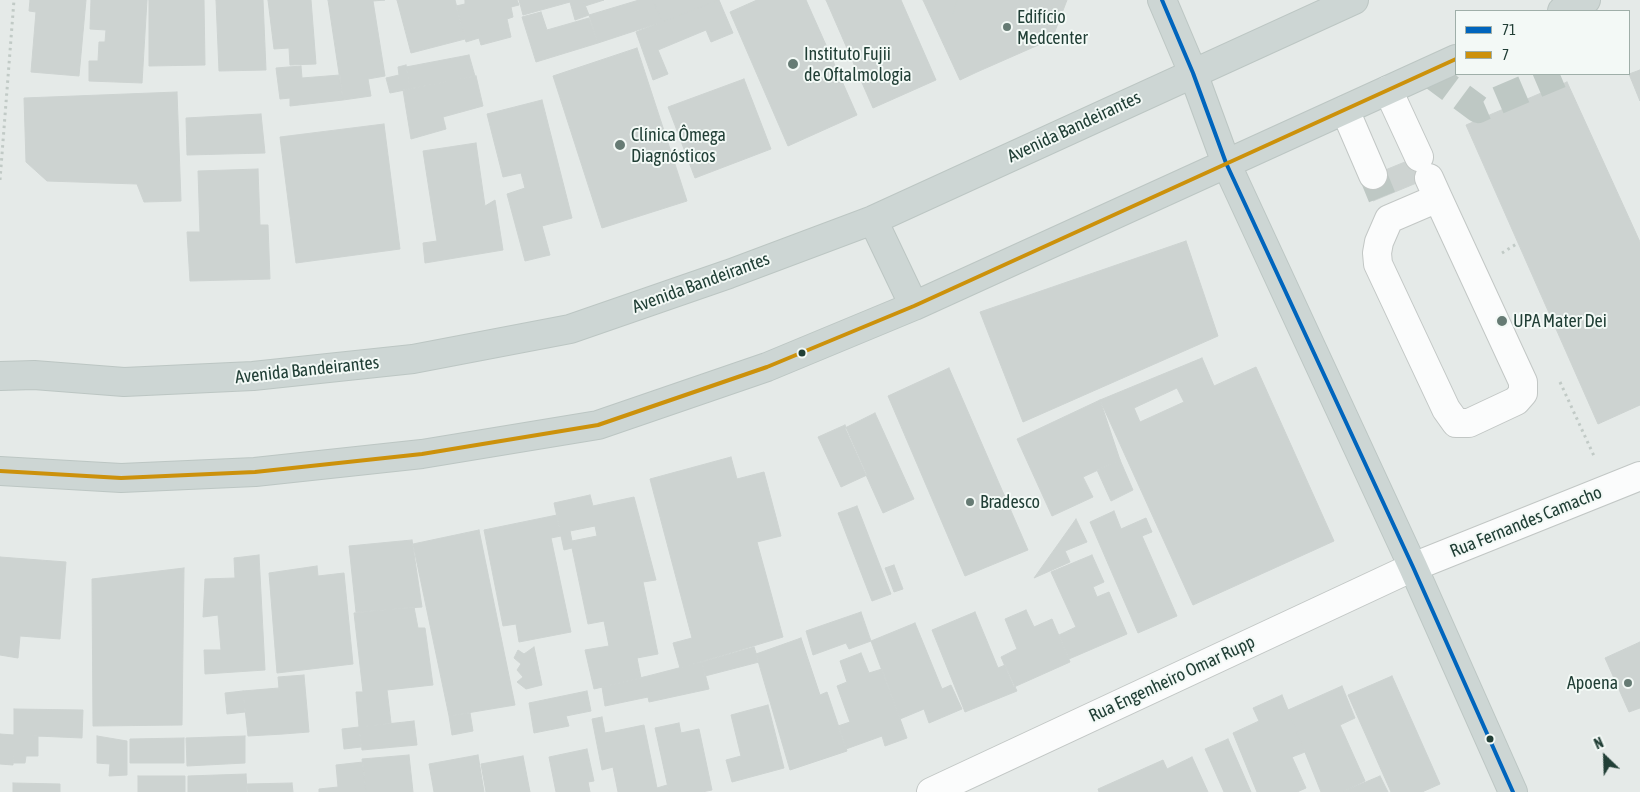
<!DOCTYPE html>
<meta charset="utf-8">
<style>
body{margin:0}
#map{position:relative;width:1640px;height:792px;overflow:hidden;background:#e5eae8;font-family:"Asap Condensed",sans-serif}
canvas{display:block}
.legend{position:absolute;left:1455px;top:10px;width:175px;height:65px;box-sizing:border-box;background:#f3f9f6;border:1px solid #9fafa9;margin:0;padding:6px 9px;list-style:none;font-size:15px;color:#213f36}
.legend li{display:flex;align-items:center;gap:10px;height:25px}
.legend b{width:25px;border:1px solid #9fafa9}
.north{position:absolute;left:1580px;top:732px;width:50px;height:50px;-webkit-text-stroke:4px #f3f9f6;paint-order:stroke;rotate:336deg;font-size:14px;font-weight:700;line-height:20px;text-align:center;color:#213f36}
.north::after{content:'';display:block;margin:auto;width:18px;height:22px;background:#213f36;clip-path:polygon(50% 0,100% 100%,50% 72%,0 100%)}
</style>
<div id="map">
<canvas width="1640" height="792"></canvas>
<ul class="legend">
<li><b style="height:6px;background:#0065bd"></b>71</li>
<li><b style="height:6px;background:#cc910b"></b>7</li>
</ul>
<div class="north">N</div>
</div>
<script>
const context = document.querySelector('canvas').getContext('2d');
context.lineJoin = 'round';
function paint(path, color) { context.fillStyle = color; context.fill(path, 'evenodd'); }
const shape = rows => new Path2D(rows.map(r => 'M' + r).join(''));
function trace(path, color, width, dash) { context.strokeStyle = color; context.lineWidth = width; context.lineCap = dash ? 'butt' : 'round'; context.setLineDash(dash || []); context.stroke(path); }
function drawText(font, color, halo, rows, align = 'center') {
  context.font = font + ' "Asap Condensed",sans-serif'; context.lineWidth = 4; context.setLineDash([]); context.textBaseline = 'middle'; context.strokeStyle = halo; context.fillStyle = color; for (const [text, x, y, turn = 0] of rows) {
    context.save(); context.translate(x, y); context.rotate((+turn || 0) * Math.PI / 180); context.textAlign = isNaN(turn) ? turn : align; if (halo) context.strokeText(text, 0, 0); context.fillText(text, 0, 0); context.restore();
  }
}
const building = shape([
 [30,0,86,0,79,76,31,72,36,12,29,11,30,0],
 [91,0,147,0,142,83,89,81,89,61,98,61,99,42,105,42,106,30,90,29,91,0],
 [149,0,204,0,205,65,149,66,149,0],
 [216,0,263,0,266,70,219,71,216,0],
 [268,0,311,0,316,64,290,65,289,48,274,49,268,0],
 [328,0,385,0,373,1,385,76,368,79,371,96,343,100,328,0],
 [397,0,455,0,465,39,411,53,397,0],
 [465,0,517,0,519,5,511,7,513,17,507,19,511,37,481,45,479,38,466,42,456,6,465,4,465,0],
 [519,0,583,0,589,15,575,20,570,2,523,15,519,0],
 [583,0,604,0,585,6,583,0],
 [639,0,653,0,662,22,598,43,589,15,639,0],
 [653,0,719,0,662,22,653,0],
 [719,0,733,33,711,42,706,30,658,50,668,74,653,80,636,32,719,0],
 [757,0,806,0,857,115,788,146,730,12,757,0],
 [826,0,901,0,936,80,873,108,826,0],
 [923,0,957,0,953,15,977,72,960,80,923,0],
 [957,0,1067,0,1052,39,977,72,953,15,957,0],
 [541,12,547,30,589,18,598,43,536,62,522,17,541,12],
 [637,48,687,201,602,228,553,76,637,48],
 [469,55,475,76,410,89,406,67,469,55],
 [406,65,410,89,390,93,386,78,399,75,398,67,406,65],
 [301,66,302,78,340,75,343,100,290,106,290,98,280,99,276,68,301,66],
 [1640,70,1640,101,1629,74,1640,70],
 [476,76,483,106,443,117,446,129,411,139,403,90,476,76],
 [744,79,771,149,695,178,668,107,744,79],
 [1567,82,1640,242,1640,405,1598,424,1466,125,1567,82],
 [177,92,181,201,144,202,137,184,47,181,26,162,24,98,177,92],
 [542,100,572,218,542,226,550,255,525,261,507,194,525,188,521,173,503,177,487,114,542,100],
 [261,114,265,153,187,155,186,118,261,114],
 [384,124,400,249,296,263,280,137,384,124],
 [476,143,485,206,495,200,503,250,425,263,423,243,437,241,423,151,476,143],
 [1422,155,1431,177,1373,201,1366,185,1373,175,1422,155],
 [258,169,260,225,268,225,270,279,190,281,187,232,200,232,198,171,258,169],
 [1186,241,1218,336,1023,422,980,312,1186,241],
 [1202,358,1214,386,1256,367,1334,541,1193,605,1100,400,1202,358],
 [949,368,1028,550,965,576,888,396,949,368],
 [1177,388,1184,402,1140,422,1134,408,1177,388],
 [1100,400,1120,460,1083,477,1093,497,1052,516,1017,439,1100,400],
 [875,413,914,499,883,513,845,428,875,413],
 [845,425,867,475,841,487,818,437,845,425],
 [731,457,737,479,764,472,781,536,757,542,783,637,680,668,673,643,692,638,650,479,731,457],
 [1120,460,1133,490,1111,501,1097,470,1120,460],
 [590,495,593,506,634,497,656,580,643,582,658,654,637,658,641,678,594,689,585,650,609,646,604,621,588,624,572,548,564,550,554,503,590,495],
 [857,506,891,594,872,601,838,513,857,506],
 [1114,511,1121,529,1146,518,1152,532,1142,536,1177,616,1138,633,1090,522,1114,511],
 [557,515,561,536,551,538,571,632,519,642,516,624,503,626,484,530,557,515],
 [1076,519,1087,542,1065,551,1070,562,1034,578,1076,519],
 [595,526,597,536,572,541,570,531,595,526],
 [479,530,515,705,449,716,413,544,479,530],
 [412,540,422,607,356,612,349,546,412,540],
 [259,555,265,670,205,674,204,650,221,650,218,615,203,617,205,579,235,578,234,558,259,555],
 [1092,555,1104,582,1093,587,1097,597,1109,592,1127,634,1069,659,1059,635,1076,627,1051,572,1092,555],
 [0,557,66,562,60,639,20,636,18,658,0,655,0,557],
 [894,565,903,589,894,592,885,568,894,565],
 [317,566,318,576,344,573,353,664,277,673,269,573,317,566],
 [184,568,182,725,93,726,92,579,184,568],
 [414,607,418,628,425,628,433,685,387,690,391,723,359,727,356,692,363,692,354,613,414,607],
 [1026,610,1034,627,1052,619,1070,662,1014,687,1001,657,1017,649,1005,619,1026,610],
 [861,612,871,641,849,649,846,643,813,655,806,631,861,612],
 [975,612,998,668,1005,665,1017,691,965,712,932,630,975,612],
 [915,623,942,689,951,685,962,709,929,723,924,709,900,719,871,641,915,623],
 [801,638,820,695,827,692,847,751,790,770,756,654,801,638],
 [1640,642,1640,708,1629,712,1605,658,1640,642],
 [534,647,542,685,526,689,517,682,523,677,517,670,521,664,514,658,518,650,524,654,534,647],
 [754,647,759,662,705,676,702,662,754,647],
 [861,653,869,673,882,669,907,738,885,746,882,736,846,749,838,726,850,722,837,686,847,682,840,661,861,653],
 [702,662,709,689,649,702,644,677,702,662],
 [304,675,309,732,283,734,278,677,304,675],
 [1392,676,1440,784,1422,792,1391,792,1348,695,1392,676],
 [644,677,648,697,605,706,602,687,644,677],
 [1342,686,1355,718,1340,725,1365,781,1342,792,1321,792,1288,710,1342,686],
 [279,688,283,734,248,736,243,691,279,688],
 [243,691,245,712,227,714,225,693,243,691],
 [587,691,591,711,566,716,569,726,534,733,529,703,587,691],
 [1282,695,1305,752,1292,757,1306,788,1297,792,1257,792,1233,733,1259,721,1253,708,1282,695],
 [768,705,784,768,732,782,726,760,741,756,731,715,768,705],
 [14,709,83,710,82,738,14,735,14,709],
 [470,713,473,731,452,735,449,716,470,713],
 [602,717,605,733,644,725,657,788,667,785,669,792,618,792,613,767,602,770,592,719,602,717],
 [414,721,417,745,362,750,359,727,414,721],
 [679,723,681,733,699,729,712,790,702,792,669,792,655,728,679,723],
 [359,727,361,747,344,749,342,729,359,727],
 [0,734,14,735,13,765,0,764,0,734],
 [14,735,38,736,38,756,26,756,25,763,13,763,14,735],
 [97,736,127,741,127,775,109,776,110,764,97,763,97,736],
 [245,736,245,763,187,766,186,738,245,736],
 [184,738,184,763,130,763,130,739,184,738],
 [1228,739,1251,792,1224,792,1205,749,1228,739],
 [587,749,594,781,588,782,590,792,556,792,549,757,587,749],
 [409,755,413,792,366,792,362,759,409,755],
 [478,755,484,792,434,792,429,764,478,755],
 [523,756,530,792,486,792,481,764,523,756],
 [1192,757,1208,792,1099,792,1098,789,1163,760,1167,769,1192,757],
 [363,762,366,792,319,792,319,789,338,787,336,765,363,762],
 [246,774,247,792,188,792,188,776,246,774],
 [138,776,185,776,185,792,138,792,138,776],
 [1380,776,1388,792,1342,792,1380,776],
 [13,783,60,784,60,792,13,792,13,783],
 [292,783,293,792,248,792,247,784,292,783]
]);
paint(building, '#cdd3d1');
trace(building, '#cdd3d1', 1);
trace(shape([
 [1428,72,1478,109,1560,74],
 [1373,175,1382,197]
]), '#bec8c4', 28, [28, 14]);
const minor = shape([
 [1388,90,1419,157],
 [1345,110,1373,175],
 [1429,178,1438,198,1523,382,1523,393,1516,401,1469,423,1456,423,1446,409,1378,264,1377,253,1379,242,1389,219,1438,198],
 [931,792,1413,567,1640,476]
]);
const major = shape([
 [1162,0,1193,73,1226,163,1413,567,1513,792],
 [1562,11,1586,0],
 [873,220,914,306],
 [0,376,34,375,124,382,253,376,413,359,570,329,729,274,873,220,1354,0],
 [0,471,121,478,255,472,422,454,598,425,767,367,914,306,1456,59]
]);
trace(minor, '#c2c7c5', 30);
trace(major, '#bcc6c3', 30);
trace(shape([
 [0,180,14,0],
 [1502,253,1518,243],
 [1560,382,1594,456]
]), '#c1cac6', 3, [2.5, 4]);
trace(minor, '#fbfcfc', 28);
trace(major, '#cdd6d4', 28);
trace(shape([
 [1162,0,1193,73,1226,163,1413,567,1513,792]
]), '#0065bd', 4);
trace(shape([
 [0,471,121,478,255,472,422,454,598,425,767,367,914,306,1456,59]
]), '#cc910b', 4);
for (const [x, y, r, color] of [
 [1007,27,5,"#667b74"],
 [793,64,6,"#667b74"],
 [620,145,6,"#667b74"],
 [1502,321,6,"#667b74"],
 [802,353,4.5,"#213f36"],
 [970,502,5,"#667b74"],
 [1628,683,5,"#667b74"],
 [1490,739,4.5,"#213f36"]
]) { const dot = new Path2D(); dot.arc(x, y, r, 0, 2 * Math.PI); context.fillStyle = color; context.fill(dot); trace(dot, '#f3f9f6', 2); }
drawText('18px', '#213f36', '#f3f9f6', [
 ["Edifício",1017,17],
 ["Medcenter",1017,38],
 ["Instituto Fujii",804,54],
 ["de Oftalmologia",804,75],
 ["Clínica Ômega",631,135],
 ["Diagnósticos",631,156],
 ["UPA Mater Dei",1513,321],
 ["Bradesco",980,502],
 ["Apoena",1618,683,"right"]
], 'left');
drawText('18px', '#213f36', '#f3f9f6', [
 ["Avenida Bandeirantes",1074,127,-25],
 ["Avenida Bandeirantes",701,283,-20],
 ["Avenida Bandeirantes",307,370,-6],
 ["Rua Fernandes Camacho",1526,522,-22],
 ["Rua Engenheiro Omar Rupp",1172,679,-25]
]);
</script>
